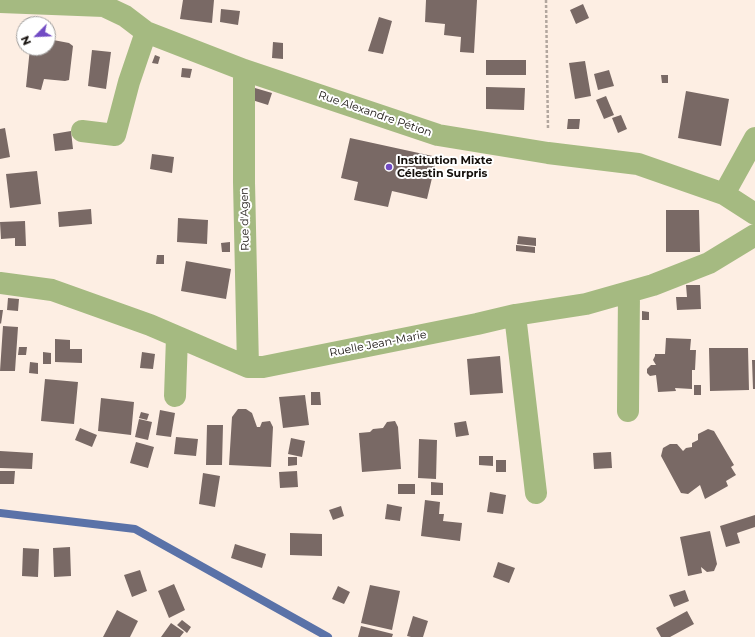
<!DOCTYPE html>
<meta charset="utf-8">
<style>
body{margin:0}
#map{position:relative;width:755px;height:637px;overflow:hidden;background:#fdeee3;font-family:Montserrat,sans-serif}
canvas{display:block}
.north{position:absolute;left:16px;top:16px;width:40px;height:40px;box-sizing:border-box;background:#fff;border:1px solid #a19f9d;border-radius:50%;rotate:246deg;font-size:11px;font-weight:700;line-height:16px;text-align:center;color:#140f0b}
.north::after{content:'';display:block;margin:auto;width:14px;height:18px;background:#714bc4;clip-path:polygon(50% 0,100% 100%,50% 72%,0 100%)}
</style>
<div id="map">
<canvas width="755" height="637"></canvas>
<div class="north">N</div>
</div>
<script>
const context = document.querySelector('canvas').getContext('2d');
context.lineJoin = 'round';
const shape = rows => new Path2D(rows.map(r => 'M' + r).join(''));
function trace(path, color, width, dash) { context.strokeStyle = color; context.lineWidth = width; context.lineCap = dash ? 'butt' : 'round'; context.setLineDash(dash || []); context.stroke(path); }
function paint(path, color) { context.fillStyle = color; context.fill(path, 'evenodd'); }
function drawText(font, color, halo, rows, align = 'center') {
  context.font = font + ' Montserrat,sans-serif'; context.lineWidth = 4; context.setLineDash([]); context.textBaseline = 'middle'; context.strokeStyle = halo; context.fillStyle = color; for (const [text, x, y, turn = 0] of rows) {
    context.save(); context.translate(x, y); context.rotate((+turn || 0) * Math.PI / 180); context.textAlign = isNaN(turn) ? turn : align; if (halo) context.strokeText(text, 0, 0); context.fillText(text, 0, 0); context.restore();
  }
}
trace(shape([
 [0,513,135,529,328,637]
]), '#5a72a8', 8);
paint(shape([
 [183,0,214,0,212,23,180,19],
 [426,0,477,0,474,53,460,52,461,37,444,35,445,24,425,22],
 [583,4,589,18,576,24,570,10],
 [221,9,240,11,238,25,220,22],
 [379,17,392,21,383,54,368,51],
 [48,39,69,43,73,46,69,80,65,81,44,79,41,90,26,87,30,48,48,48],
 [273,42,283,43,283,59,272,58],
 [92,50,111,52,106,89,88,86],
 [155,55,160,57,158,64,152,63],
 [486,60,526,60,526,75,486,75],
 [585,61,591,96,575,99,569,63],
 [182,68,192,69,190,78,181,77],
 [609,70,614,86,598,90,594,74],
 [661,75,668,75,668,83,662,83],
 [486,87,525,88,524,110,486,109],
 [255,88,272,93,268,105,252,100],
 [686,91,729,99,721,146,678,138],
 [606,96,614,115,604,119,596,100],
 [621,115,627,129,618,133,612,118],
 [568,119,580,119,579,129,567,129],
 [5,128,10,157,0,159,0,129],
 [71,131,73,149,55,151,53,134],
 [350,138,437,157,427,199,392,191,388,207,354,200,358,182,341,178],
 [152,154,174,157,172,173,150,169],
 [37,171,41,204,10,208,6,174],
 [91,209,92,224,59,227,58,212],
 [666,210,699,210,700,252,666,252],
 [178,218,208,220,207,244,177,242],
 [25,221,26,246,15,246,15,238,1,239,0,222],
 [518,236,536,238,536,246,517,244],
 [230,242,230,252,222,252,221,243],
 [516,245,535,247,535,253,516,251],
 [157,255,164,255,164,264,156,264],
 [186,261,231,269,226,299,181,291],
 [686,285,700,285,701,309,677,310,676,297,687,297],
 [8,298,19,299,18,311,7,310],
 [0,310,3,310,1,324,0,323],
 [642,311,649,312,649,320,642,320],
 [3,326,18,327,15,371,0,371],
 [666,338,691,339,690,350,696,350,695,370,692,370,692,389,675,388,676,391,658,392,656,375,650,376,647,373,647,369,651,365,656,365,653,360,655,356,655,354,665,354],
 [55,339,70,340,70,349,82,349,82,363,55,362],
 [19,347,27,347,26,355,18,355],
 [709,348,748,348,749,390,710,391],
 [43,352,51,353,51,364,43,364],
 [142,352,155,354,153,369,140,368],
 [500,356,503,393,470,395,467,359],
 [752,360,755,360,755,389,753,389],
 [30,362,38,363,38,374,29,373],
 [45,379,78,382,74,424,41,421],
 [694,385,701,385,701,395,694,395],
 [311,392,320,392,321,405,311,405],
 [305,395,309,425,283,428,279,397],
 [101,398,134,402,131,435,98,431],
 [238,409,246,409,252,413,257,427,260,427,262,422,270,421,273,427,271,467,229,465,232,417],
 [160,410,175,413,171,437,156,435],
 [141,412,149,414,147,420,139,418],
 [139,419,152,422,148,440,135,437],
 [395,421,398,427,401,469,362,472,359,433,370,432,373,429,383,428,387,422],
 [466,421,469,435,456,437,454,423],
 [207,425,223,425,222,465,206,465],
 [80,428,97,435,92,447,75,440],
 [708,429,714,431,734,465,731,467,736,475,726,481,728,486,705,499,700,485,688,494,681,493,661,456,663,448,670,444,677,444,683,451,686,448,692,447,692,443,698,440,698,434],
 [176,437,198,439,196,456,174,454],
 [291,438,305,441,302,457,288,454],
 [419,439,437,440,436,479,418,478],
 [136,442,154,447,148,468,130,463],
 [0,451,33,453,32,469,0,468],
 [611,452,612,468,594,469,593,453],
 [479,456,493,456,493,466,479,465],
 [288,457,297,457,297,465,288,466],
 [496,460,506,460,506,472,496,472],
 [0,471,15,471,14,484,0,484],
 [297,471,298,487,280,488,279,472],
 [203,473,220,476,215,507,199,504],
 [431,482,443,483,443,495,431,495],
 [398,484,415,484,415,494,398,494],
 [490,492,506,495,503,514,487,512],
 [425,500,440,502,439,514,444,514,443,521,462,523,460,541,421,536],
 [387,504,402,507,400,521,385,519],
 [341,506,344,516,333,520,329,510],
 [755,515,755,527,737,533,740,543,726,547,720,526],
 [710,531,717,564,714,571,707,572,701,567,702,573,688,576,680,537],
 [290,533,322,534,322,556,290,555],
 [235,544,266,554,262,568,231,558],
 [70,547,71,576,54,577,53,548],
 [23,548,39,549,38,577,22,576],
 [498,562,515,568,509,583,493,577],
 [140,570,147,591,132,597,124,575],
 [174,584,185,610,169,618,158,591],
 [370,585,400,591,392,630,361,623],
 [338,586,350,592,344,604,332,599],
 [685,590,689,601,674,607,669,595],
 [117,610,138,621,130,637,103,637],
 [687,611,694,624,670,637,661,637,656,628],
 [413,616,428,621,423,637,411,637,407,636],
 [182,620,191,627,187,633,177,625],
 [171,623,184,632,180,637,161,637],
 [361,626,393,634,392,637,358,637]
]), '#796965');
trace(shape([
 [546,0,548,129]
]), '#b2a69e', 2.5, [3, 2]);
trace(shape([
 [0,2,104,6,125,16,146,32,244,70,438,135,548,153,638,164,724,194,755,214],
 [244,70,244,182,248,367],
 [82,131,115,135,129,82,146,32],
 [724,194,755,138],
 [0,283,52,290,150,325,248,367,263,367,477,324,515,315,586,304,653,285,709,263,755,235],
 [515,315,536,493],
 [175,396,177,337],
 [628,411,629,292]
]), '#a5ba81', 22);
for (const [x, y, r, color] of [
 [389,167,4,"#714bc4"]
]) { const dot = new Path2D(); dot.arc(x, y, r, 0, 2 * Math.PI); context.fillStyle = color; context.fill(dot); trace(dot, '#fff', 1.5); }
drawText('11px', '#140f0b', '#fff', [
 ["Rue Alexandre Pétion",375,114,19],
 ["Rue d'Agen",245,219,-91],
 ["Ruelle Jean-Marie",378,344,-11]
]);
drawText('bold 11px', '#140f0b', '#fff', [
 ["Institution Mixte",397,161],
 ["Célestin Surpris",397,174]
], 'left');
</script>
